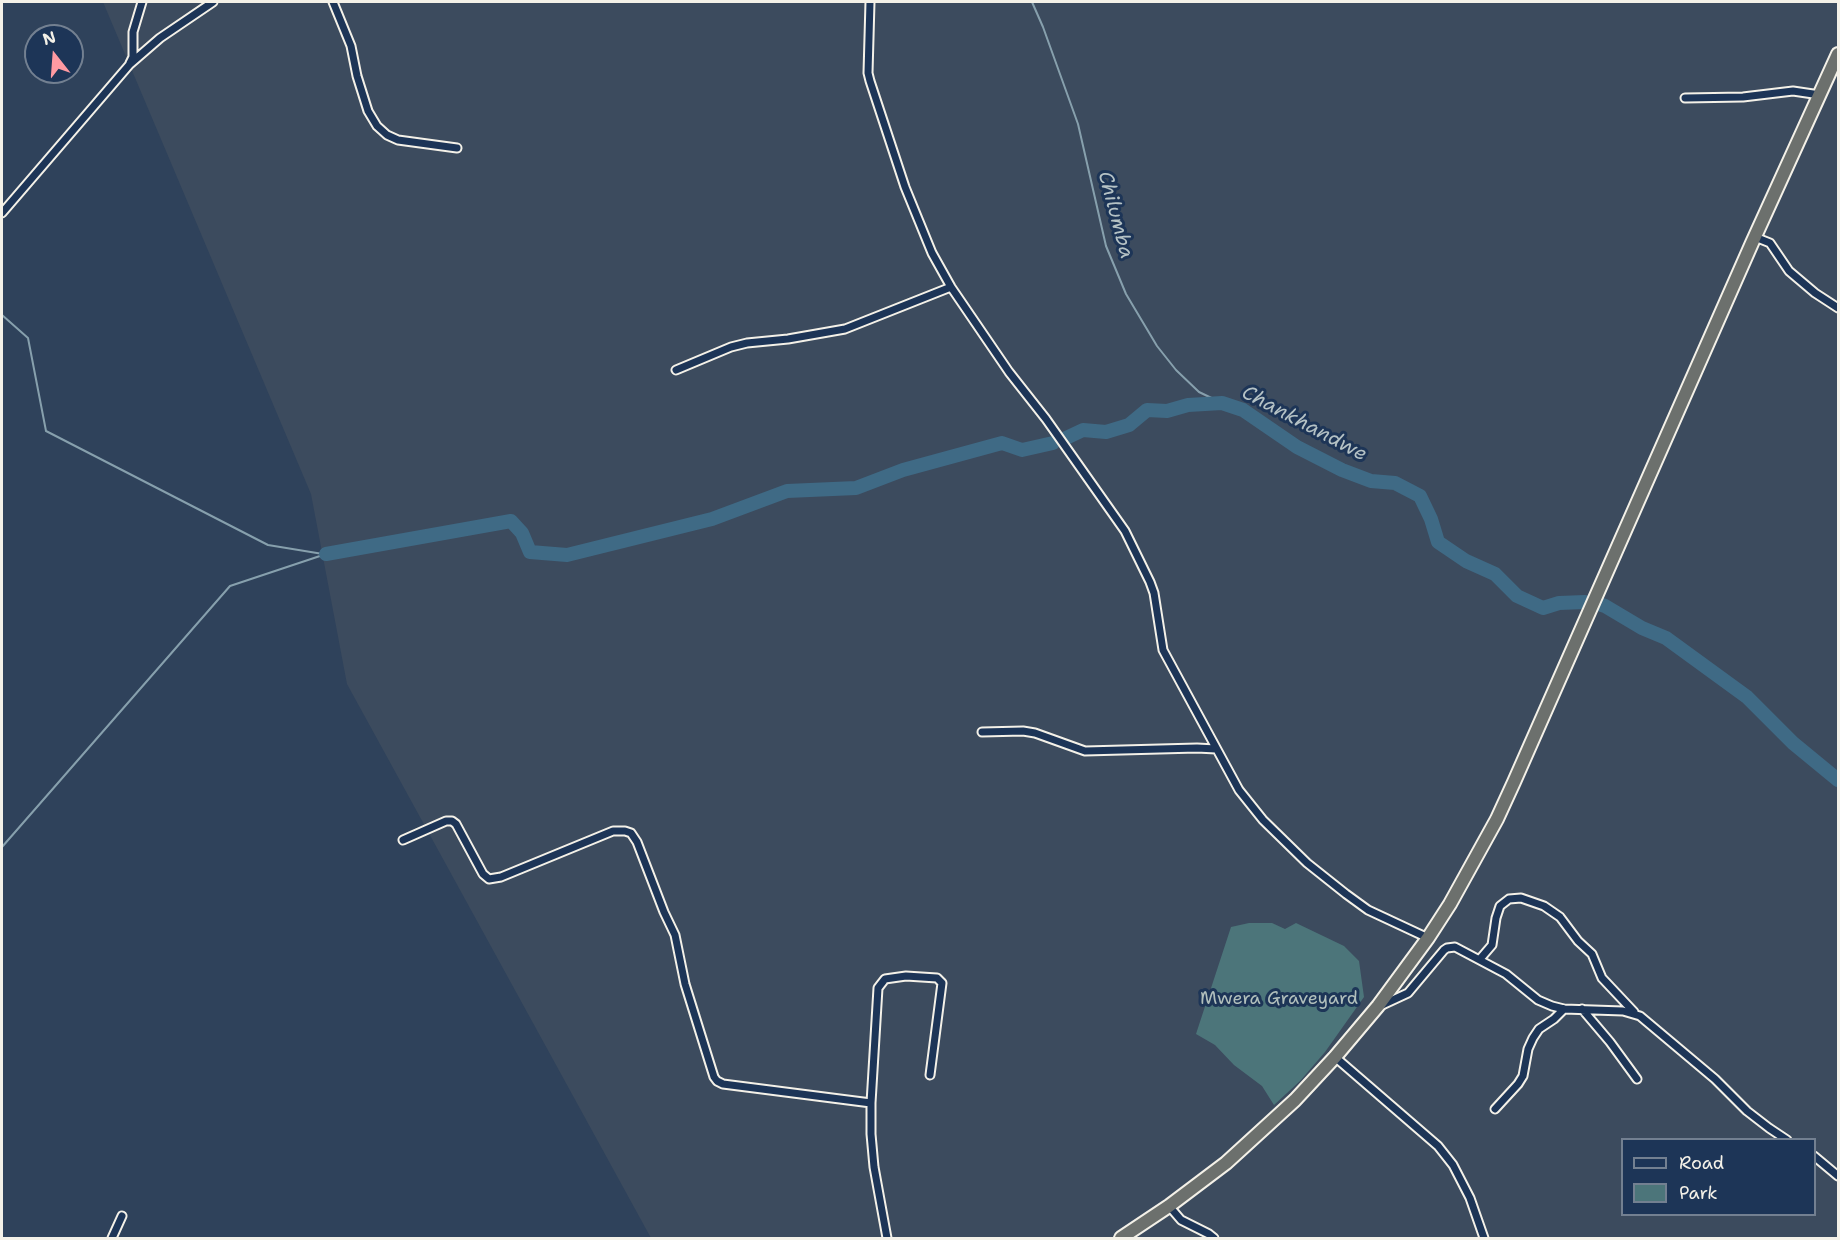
<!DOCTYPE html>
<style>
body{margin:0}
#map{position:relative;width:1840px;height:1240px;overflow:hidden;background:#2f425b;font-family:"Shantell Sans",sans-serif}
canvas{display:block}
.frame{position:absolute;inset:0;border:3px solid #f4f1e8;pointer-events:none}
.legend{position:absolute;left:1621px;top:1138px;width:195px;height:78px;box-sizing:border-box;background:#1d3557;border:2px solid #738091;margin:0;padding:8px 10px;list-style:none;font-size:18px;color:#f4f1e8}
.legend li{display:flex;align-items:center;gap:12px;height:30px}
.legend b{width:30px;border:2px solid #738091}
.north{position:absolute;left:24px;top:24px;width:60px;height:60px;box-sizing:border-box;background:#1d3557;border:2px solid #738091;border-radius:50%;rotate:343deg;font-size:16px;font-weight:700;line-height:24px;text-align:center;color:#f4f1e8}
.north::after{content:'';display:block;margin:auto;width:21px;height:27px;background:#ff9aa2;clip-path:polygon(50% 0,100% 100%,50% 72%,0 100%)}
</style>
<div id="map">
<canvas width="1840" height="1240"></canvas>
<div class="frame"></div>
<ul class="legend">
<li><b style="height:8px;background:#1d3557"></b>Road</li>
<li><b style="height:16px;background:#4c757a"></b>Park</li>
</ul>
<div class="north">N</div>
</div>
<script>
const context = document.querySelector('canvas').getContext('2d');
context.lineJoin = 'round';
function paint(path, color) { context.fillStyle = color; context.fill(path, 'evenodd'); }
const shape = rows => new Path2D(rows.map(r => 'M' + r).join(''));
function trace(path, color, width, dash) { context.strokeStyle = color; context.lineWidth = width; context.lineCap = dash ? 'butt' : 'round'; context.setLineDash(dash || []); context.stroke(path); }
function drawText(font, color, halo, rows, align = 'center') {
  context.font = font + ' "Shantell Sans",sans-serif'; context.lineWidth = 6; context.setLineDash([]); context.textBaseline = 'middle'; context.strokeStyle = halo; context.fillStyle = color; for (const [text, x, y, turn = 0] of rows) {
    context.save(); context.translate(x, y); context.rotate((+turn || 0) * Math.PI / 180); context.textAlign = isNaN(turn) ? turn : align; if (halo) context.strokeText(text, 0, 0); context.fillText(text, 0, 0); context.restore();
  }
}
paint(shape([
 [103,2,1838,2,1838,1238,651,1238,347,684,311,494],
 [1622,1140,1814,1140,1814,1214,1622,1214]
]), '#3c4b5e');
paint(shape([
 [1249,923,1272,923,1285,929,1296,923,1344,946,1359,961,1364,997,1325,1052,1300,1081,1274,1105,1262,1086,1234,1065,1215,1045,1196,1034,1231,927]
]), '#4c757a');
trace(shape([
 [1032,2,1043,27,1078,124,1106,246,1126,294,1157,346,1176,370,1199,392,1222,403],
 [2,315,28,338,46,431,268,545,323,554],
 [2,847,230,586,326,554]
]), '#87a0ad', 2);
trace(shape([
 [1066,438,1083,430,1106,432,1129,425,1147,410,1167,411,1188,405,1222,403,1243,410,1297,447,1342,470,1371,481,1395,483,1420,496,1431,519,1438,542,1466,561,1495,574,1517,596,1543,608,1559,603,1585,602],
 [326,554,511,521,522,533,530,552,567,555,712,519,787,491,856,488,903,470,1002,443,1022,450,1053,443],
 [1599,604,1605,606,1642,628,1666,638,1747,697,1793,743,1838,780]
]), '#3f6a85', 14);
const minor = shape([
 [333,2,351,46,357,76,368,111,377,126,387,135,398,140,457,148],
 [870,2,868,73,870,81,905,187,932,253,951,287,1009,372,1046,419,1125,531,1150,582,1154,593,1163,650,1239,790,1263,820,1307,863,1346,894,1368,910,1428,938],
 [130,63,133,57,133,32,142,2],
 [1685,98,1743,97,1793,91,1820,95],
 [2,213,130,64,160,38,213,2],
 [1755,237,1770,243,1789,271,1815,293,1838,308],
 [676,370,731,347,747,343,788,339,845,329,951,287],
 [982,732,1023,731,1035,733,1085,751,1197,748,1216,749],
 [403,840,446,821,452,821,456,824,483,874,489,879,501,877,613,831,625,831,631,833,637,842,664,912,675,935,685,984,714,1077,717,1081,723,1084,871,1103],
 [1480,959,1492,945,1496,918,1500,906,1509,899,1521,898,1544,906,1560,917,1578,941,1592,954,1602,978,1634,1012],
 [1380,1006,1408,993,1444,950,1447,948,1455,947,1506,974,1538,1000,1552,1006,1564,1009,1623,1011,1640,1016,1715,1079,1747,1111,1769,1128,1787,1140],
 [1582,1009,1610,1042,1637,1079],
 [1335,1057,1438,1146,1453,1165,1470,1198,1484,1238],
 [1495,1109,1518,1084,1523,1076,1528,1049,1533,1038,1539,1029,1554,1019,1564,1009],
 [1814,1156,1838,1176],
 [1169,1206,1181,1220,1209,1234,1214,1238],
 [112,1238,122,1216],
 [887,1238,874,1167,871,1134,871,1103,878,988,885,979,906,976,937,978,942,983,930,1075]
]);
const trunk = shape([
 [1121,1238,1169,1206,1226,1163,1295,1100,1335,1057,1378,1006,1428,938,1450,904,1497,819,1514,782,1752,243,1838,54]
]);
trace(minor, '#f4f1e8', 11);
trace(trunk, '#f4f1e8', 16);
trace(minor, '#1d3557', 7);
trace(trunk, '#6c706d', 12);
drawText('18px', '#b1bfbc', '#1d3557', [
 ["Mwera Graveyard",1279,999]
]);
drawText('italic 20px', '#b5c2c5', '#1d3557', [
 ["Chilumba",1115,215,75],
 ["Chankhandwe",1304,424,28]
]);
</script>
